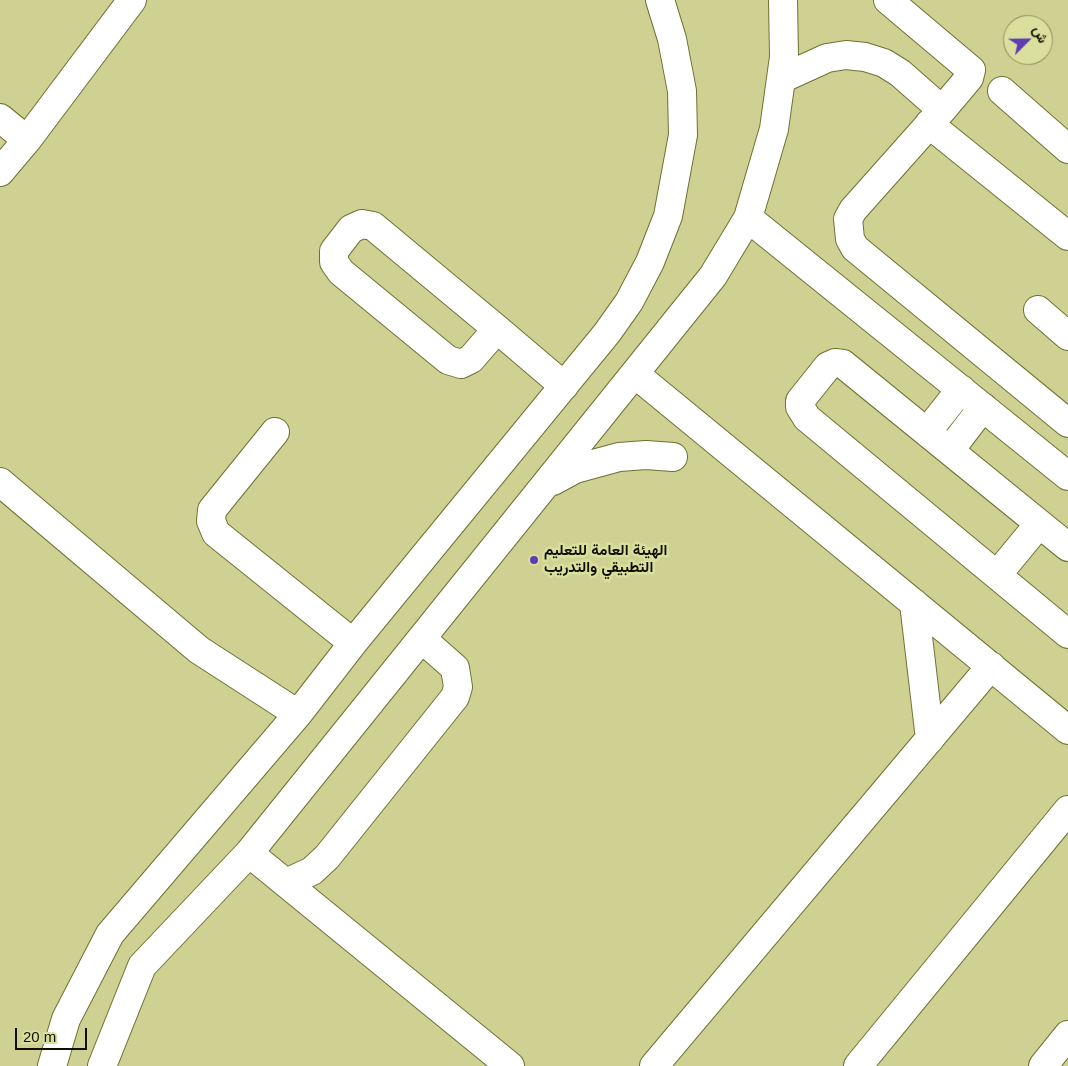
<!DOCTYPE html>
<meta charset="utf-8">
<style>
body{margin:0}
#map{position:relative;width:1068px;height:1066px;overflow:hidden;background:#ced191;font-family:Helvetica,Vazirmatn,sans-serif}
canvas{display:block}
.north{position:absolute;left:1003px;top:15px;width:50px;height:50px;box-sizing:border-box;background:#dbdf9d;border:1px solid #898c5e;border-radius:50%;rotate:67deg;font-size:14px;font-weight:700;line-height:20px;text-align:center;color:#0f0f00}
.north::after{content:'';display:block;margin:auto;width:18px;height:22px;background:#5e3cb4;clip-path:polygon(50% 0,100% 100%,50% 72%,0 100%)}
.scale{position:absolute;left:15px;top:1028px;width:72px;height:22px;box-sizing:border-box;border:2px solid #0f0f00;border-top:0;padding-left:6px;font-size:15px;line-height:18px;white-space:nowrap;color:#0f0f00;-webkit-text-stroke:4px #dbdf9d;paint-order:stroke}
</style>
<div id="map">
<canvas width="1068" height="1066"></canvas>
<div class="north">ش</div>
<div class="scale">20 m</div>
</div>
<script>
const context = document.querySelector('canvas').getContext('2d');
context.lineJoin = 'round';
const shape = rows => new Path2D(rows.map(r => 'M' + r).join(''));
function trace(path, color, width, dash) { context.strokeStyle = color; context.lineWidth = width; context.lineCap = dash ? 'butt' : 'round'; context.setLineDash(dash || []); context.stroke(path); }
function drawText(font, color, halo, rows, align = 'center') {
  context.font = font + ' Helvetica,Vazirmatn,sans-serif'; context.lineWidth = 5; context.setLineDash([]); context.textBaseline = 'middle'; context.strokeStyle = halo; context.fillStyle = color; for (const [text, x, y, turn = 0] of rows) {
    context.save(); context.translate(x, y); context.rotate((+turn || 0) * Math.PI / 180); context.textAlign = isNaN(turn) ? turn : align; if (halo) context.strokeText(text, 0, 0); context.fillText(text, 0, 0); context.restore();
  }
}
const minor = shape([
 [781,79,827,58,846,55,865,57,884,63,900,73,942,110,969,78,971,70,888,0],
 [1002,91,1068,149],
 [942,110,853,210,848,219,850,239,855,248,1068,423],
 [0,118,27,140],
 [929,124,1068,236],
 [0,172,27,140,132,0],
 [748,218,1068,476],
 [1038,310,1068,336],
 [497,329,471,359,461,364,448,360,341,272,334,262,334,251,351,229,362,224,373,226,497,329,564,386],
 [635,374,1068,730],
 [275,432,212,510,211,521,216,533,353,643],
 [927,432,961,389],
 [950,450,983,407],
 [553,481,575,469,619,457,646,455,673,457],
 [0,482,199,650,298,714],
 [1068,547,843,364,835,363,828,366,800,401,800,407,807,418,1068,634],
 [997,575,1039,524],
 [914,603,930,739],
 [249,853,510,1066],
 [286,883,312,871,327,857,455,697,458,687,455,668,422,639],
 [52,1066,66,1019,110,934,298,714,353,643,607,333,629,302,650,262,668,216,683,135,682,91,672,39,660,0],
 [102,1066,142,966,249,853,713,276,748,218,774,129,784,57,783,0],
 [654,1066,991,666],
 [858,1066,1068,810],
 [1043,1066,1068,1035]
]);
trace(minor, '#6f7133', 30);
trace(minor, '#fff', 28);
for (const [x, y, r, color] of [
 [534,560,5,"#5e3cb4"]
]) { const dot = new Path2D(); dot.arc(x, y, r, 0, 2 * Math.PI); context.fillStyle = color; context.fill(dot); trace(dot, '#dbdf9d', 2); }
drawText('bold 15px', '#0f0f00', '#dbdf9d', [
 ["الهيئة العامة للتعليم",544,551],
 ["التطبيقي والتدريب",544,568]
], 'left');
</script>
